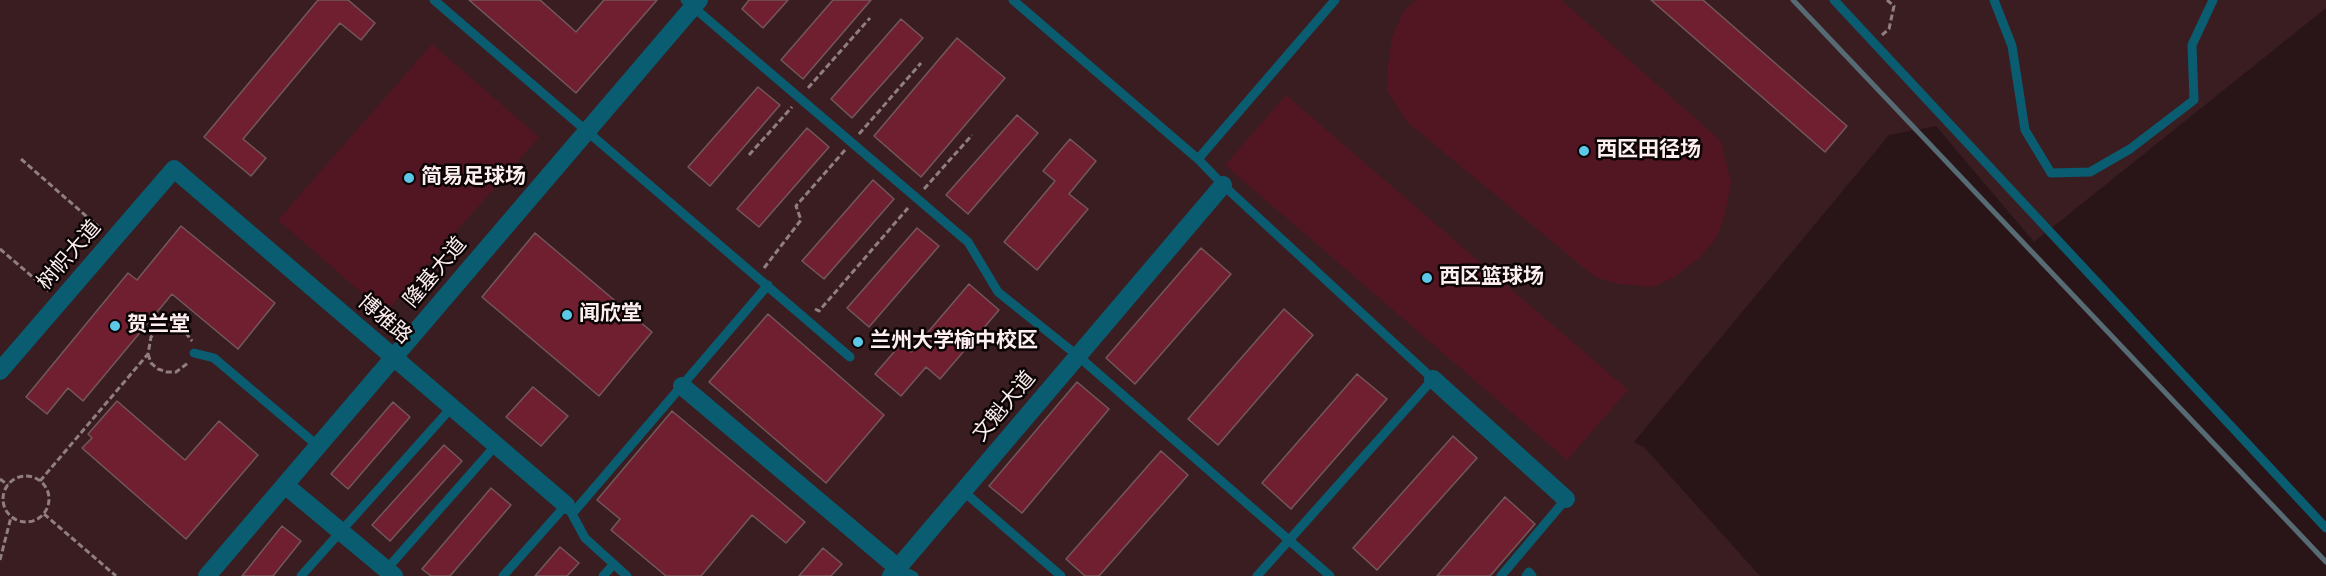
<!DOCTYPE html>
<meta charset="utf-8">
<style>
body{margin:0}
canvas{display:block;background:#291417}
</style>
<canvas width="2326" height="576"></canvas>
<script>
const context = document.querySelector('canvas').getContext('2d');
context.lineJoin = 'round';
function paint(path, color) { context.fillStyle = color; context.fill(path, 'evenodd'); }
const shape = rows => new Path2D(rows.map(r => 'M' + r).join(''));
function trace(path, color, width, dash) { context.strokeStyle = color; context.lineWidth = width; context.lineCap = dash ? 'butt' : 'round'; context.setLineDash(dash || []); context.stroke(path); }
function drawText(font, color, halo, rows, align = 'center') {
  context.font = font + ' "Titillium Web","Noto Sans SC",sans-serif'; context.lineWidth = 5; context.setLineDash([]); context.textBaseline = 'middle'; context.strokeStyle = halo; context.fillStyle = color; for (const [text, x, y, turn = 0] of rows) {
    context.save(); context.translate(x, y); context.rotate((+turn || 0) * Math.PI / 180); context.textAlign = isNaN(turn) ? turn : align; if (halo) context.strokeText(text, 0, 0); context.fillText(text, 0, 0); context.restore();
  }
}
paint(shape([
 [0,0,2326,0,2326,8,2034,242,1936,126,1889,135,1634,442,1644,447,1760,576,0,576]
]), '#391d21');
paint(shape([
 [1416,0,1561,0,1721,141,1731,182,1725,214,1717,237,1700,257,1676,276,1653,287,1618,284,1595,277,1407,122,1387,90,1388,65,1392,38,1403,12],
 [432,44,539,137,385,313,278,220],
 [1286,95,1628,390,1567,460,1225,165]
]), '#521623');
trace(shape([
 [1793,0,2326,562]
]), '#566b73', 5);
const building = shape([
 [318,0,348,0,375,23,361,40,340,23,243,139,266,158,251,176,204,137,318,0],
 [469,0,540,0,576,32,604,0,657,0,576,93,469,0],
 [749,0,788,0,763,28,742,9,749,0],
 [833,0,871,0,803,79,781,60,833,0],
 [1651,0,1703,0,1847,126,1825,152,1651,0],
 [901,19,923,38,852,118,831,99,901,19],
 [957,38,1005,78,921,177,874,136,957,38],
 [758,87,780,105,710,186,688,167,758,87],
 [1017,115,1038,133,968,214,946,195,1017,115],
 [807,128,829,147,759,227,737,209,807,128],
 [1070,139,1096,161,1069,194,1088,209,1037,270,1004,242,1055,181,1043,171,1070,139],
 [873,180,894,199,824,279,802,261,873,180],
 [181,226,275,303,238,349,172,294,83,401,68,388,47,414,26,397,128,273,137,280,181,226],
 [917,228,939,246,869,327,847,308,917,228],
 [535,233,652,332,599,396,482,297,535,233],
 [1201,248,1231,274,1135,384,1106,358,1201,248],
 [969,284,999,310,940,379,926,367,901,396,875,374,901,344,911,352,969,284],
 [1284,309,1313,335,1218,445,1188,419,1284,309],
 [768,314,884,415,826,483,709,382,768,314],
 [1357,374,1387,399,1291,509,1262,483,1357,374],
 [1077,382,1109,409,1022,513,989,486,1077,382],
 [533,387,568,416,541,446,506,417,533,387],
 [117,401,185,460,219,421,258,455,186,539,82,448,92,438,88,434,117,401],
 [393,402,410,417,348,489,331,474,393,402],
 [672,411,805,522,786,543,752,515,701,576,666,576,611,530,620,519,597,500,672,411],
 [1453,436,1477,458,1377,570,1353,548,1453,436],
 [444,445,462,461,390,541,372,525,444,445],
 [1161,451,1188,475,1099,576,1085,576,1066,559,1161,451],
 [491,488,511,505,450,576,431,576,422,569,491,488],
 [1505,497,1535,524,1490,576,1437,576,1505,497],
 [282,526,301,541,273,576,242,576,282,526],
 [560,547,579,563,567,576,535,576,560,547],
 [823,548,842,564,831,576,799,576,823,548]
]);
paint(building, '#6f1f30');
trace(building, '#72585b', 1.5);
trace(shape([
 [1882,35,1889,29,1894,6,1887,0],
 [808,88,870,18],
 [859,134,921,63],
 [749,155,792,107],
 [21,159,101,229],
 [924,189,972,135],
 [0,249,49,291],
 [764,268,801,220,796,206,845,150],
 [815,309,819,311,908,208],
 [148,354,151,363,158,369,167,372,176,372,188,363],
 '3 499a23 23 0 1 1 46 0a23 23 0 1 1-46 0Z',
 [0,479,8,485],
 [40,481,148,354,151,337,157,330,165,326,174,326,183,329,192,341],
 [44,514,116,576],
 [0,560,11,517]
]), '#907e80', 3, [6, 3]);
trace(shape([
 [434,0,850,357],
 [685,0,968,242,998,292,1078,356,1330,576],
 [1013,0,1198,159,1335,0],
 [1834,0,2326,528],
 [1994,0,2012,46,2025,130,2051,173,2090,172,2130,149,2194,100,2192,45,2213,0],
 [1198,159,1223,185,1433,379,1257,576],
 [194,353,214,358,318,446],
 [963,491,1061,576],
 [572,514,585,538,627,576],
 [898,568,914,576],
 [385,571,496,445],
 [301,576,452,407],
 [503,576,566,505,572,514,768,285],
 [603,576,614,564],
 [1501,576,1566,499],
 [1526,576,1529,572,1532,576]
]), '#0a5c71', 9);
trace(shape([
 [0,371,174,169,566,505],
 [1433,379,1566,499],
 [682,386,898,568],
 [285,485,394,576],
 [207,576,699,0],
 [891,576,1223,185]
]), '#0a5c71', 18);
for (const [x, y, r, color] of [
 [1584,151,6,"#5dc7e8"],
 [409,178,6,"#5dc7e8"],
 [1427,278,6,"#5dc7e8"],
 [567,315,6,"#5dc7e8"],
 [115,326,6,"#5dc7e8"],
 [858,342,6,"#5dc7e8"]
]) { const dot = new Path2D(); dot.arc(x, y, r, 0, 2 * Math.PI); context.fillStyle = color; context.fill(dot); trace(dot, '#0b0405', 2); }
drawText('bold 21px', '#fdeeef', '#0b0405', [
 ["西区田径场",1596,151],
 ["简易足球场",421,178],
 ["西区篮球场",1439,278],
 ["闻欣堂",579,315],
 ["贺兰堂",127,326],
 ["兰州大学榆中校区",870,342]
], 'left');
drawText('21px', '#fdeeef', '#0b0405', [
 ["树帜大道",70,256,-49],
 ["隆基大道",436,273,-50],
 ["博雅路",384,320,41],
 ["文魁大道",1005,407,-50]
]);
</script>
